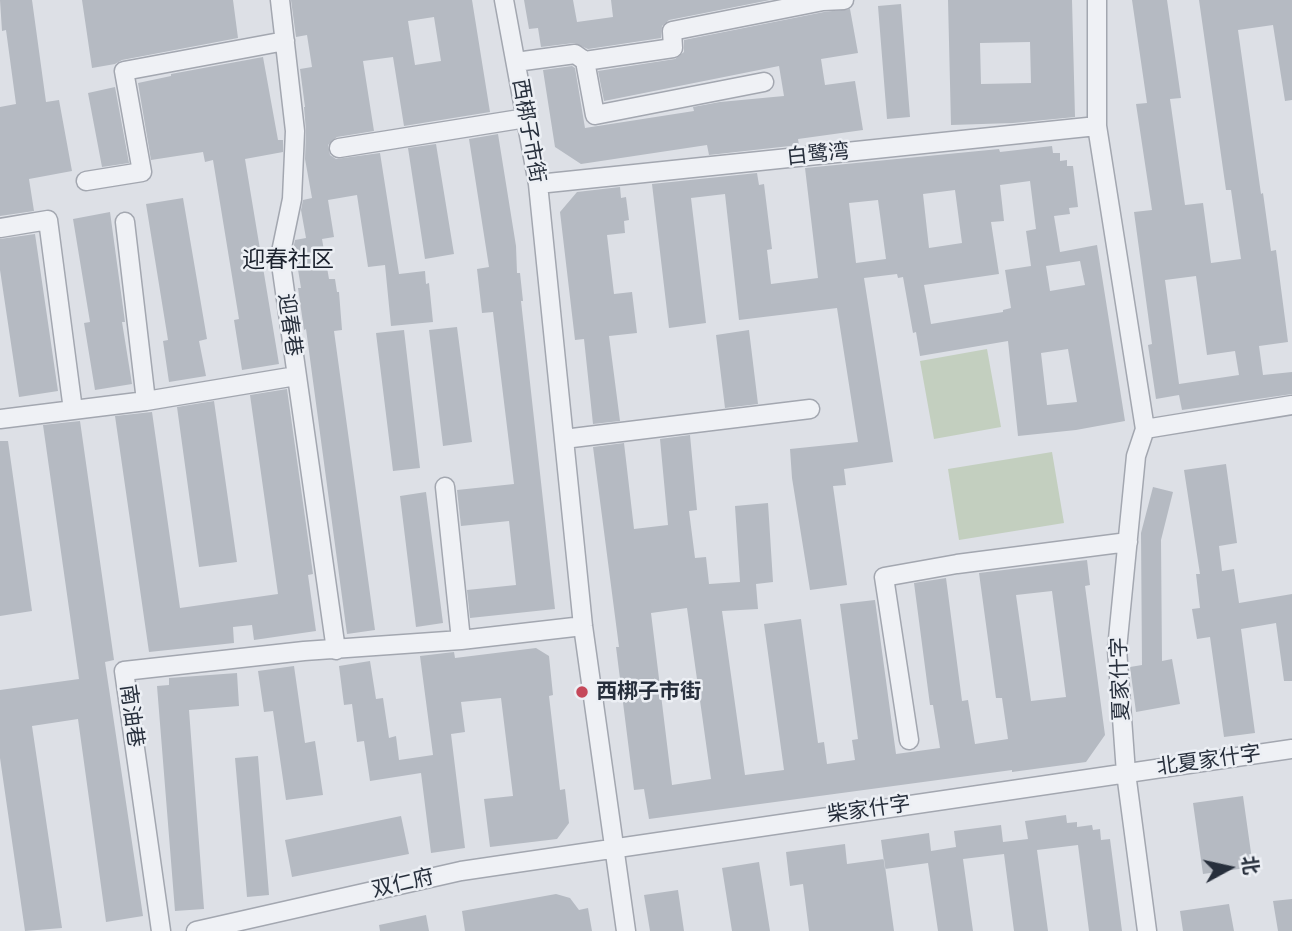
<!DOCTYPE html>
<meta charset="utf-8">
<style>
body{margin:0}
#map{position:relative;width:1292px;height:931px;overflow:hidden;background:#dde0e6;font-family:Helvetica,"Noto Sans SC",sans-serif}
canvas{display:block}
.north{position:absolute;left:1194px;top:833px;width:70px;height:70px;-webkit-text-stroke:5px #eceff4;paint-order:stroke;rotate:82deg;font-size:19px;font-weight:700;line-height:28px;text-align:center;color:#272f3c}
.north::after{content:'';display:block;margin:auto;width:24px;height:32px;background:#272f3c;clip-path:polygon(50% 0,100% 100%,50% 72%,0 100%)}
</style>
<div id="map">
<canvas width="1292" height="931"></canvas>
<div class="north">北</div>
</div>
<script>
const context = document.querySelector('canvas').getContext('2d');
context.lineJoin = 'round';
function paint(path, color) { context.fillStyle = color; context.fill(path, 'evenodd'); }
const shape = rows => new Path2D(rows.map(r => 'M' + r).join(''));
function trace(path, color, width, dash) { context.strokeStyle = color; context.lineWidth = width; context.lineCap = dash ? 'butt' : 'round'; context.setLineDash(dash || []); context.stroke(path); }
function drawText(font, color, halo, rows, align = 'center') {
  context.font = font + ' Helvetica,"Noto Sans SC",sans-serif'; context.lineWidth = 5; context.setLineDash([]); context.textBaseline = 'middle'; context.strokeStyle = halo; context.fillStyle = color; for (const [text, x, y, turn = 0] of rows) {
    context.save(); context.translate(x, y); context.rotate((+turn || 0) * Math.PI / 180); context.textAlign = isNaN(turn) ? turn : align; if (halo) context.strokeText(text, 0, 0); context.fillText(text, 0, 0); context.restore();
  }
}
paint(shape([
 [987,349,1001,427,934,439,920,361],
 [1052,452,1064,523,959,540,948,469]
]), '#c3cfbf');
paint(shape([
 [0,0,32,0,46,102,59,100,72,171,29,179,34,211,0,216,0,107,16,104,6,30,2,31],
 [82,0,233,0,238,38,122,60,115,64,92,68],
 [291,0,472,0,490,112,404,126,393,57,363,61,374,131,337,137,328,145,330,155,336,159,380,153,399,274,425,271,426,284,429,283,433,322,391,326,385,265,368,267,357,195,328,200,334,237,322,239,329,279,335,279,337,292,339,292,342,330,334,331,375,630,347,634,306,329,304,330,298,288,301,288,294,245,295,240,306,238,301,210,303,200,312,198,305,159,306,131,304,107,305,107,300,69,312,67,307,35,296,37],
 [434,17,441,61,415,65,408,21],
 [524,0,573,0,577,22,613,17,611,0,770,0,669,20,662,26,661,38,588,49,574,43,541,47,538,28,529,29],
 [948,0,1072,0,1075,117,1013,123,951,125],
 [1030,42,1031,83,981,84,980,43],
 [1132,0,1167,0,1181,98,1170,99,1185,205,1203,203,1211,263,1241,259,1231,190,1226,190,1199,0,1292,0,1292,100,1285,101,1273,25,1238,30,1261,194,1263,193,1271,251,1276,250,1288,342,1259,346,1263,375,1292,372,1292,394,1182,410,1179,395,1156,399,1148,345,1152,344,1134,212,1152,210,1136,104,1147,103],
 [1196,276,1207,355,1235,351,1239,375,1179,384,1165,280],
 [901,4,910,117,887,119,878,6],
 [850,9,858,53,821,59,825,85,855,81,863,130,798,139,799,145,709,155,707,145,581,164,555,147,543,70,572,66,575,68,585,128,694,111,693,107,720,102,784,96,779,66,604,101,598,71,675,59,684,52,684,40,824,12],
 [263,57,278,140,283,140,283,152,245,159,279,364,242,370,234,320,239,319,213,160,205,162,203,152,151,160,138,83,171,76,171,74],
 [115,87,129,163,102,167,88,93],
 [498,134,516,246,517,273,520,273,523,301,521,301,555,609,470,618,467,590,516,585,509,521,461,526,457,490,514,484,493,312,482,313,477,269,489,267,469,139],
 [436,144,454,254,425,259,408,148],
 [1052,146,1053,153,1060,153,1060,161,1067,160,1067,166,1073,166,1078,207,1069,208,1070,214,1054,216,1060,252,1097,245,1125,421,1076,430,1018,436,1008,341,920,356,916,332,913,333,903,277,898,278,897,274,864,278,893,462,844,469,846,485,833,486,847,585,810,590,792,478,790,449,858,442,837,308,739,320,725,194,691,198,706,323,669,328,652,184,757,173,759,185,764,184,772,249,767,250,771,284,818,278,805,168,999,149,1000,152],
 [1030,181,1036,229,1026,231,1031,266,1005,270,1011,308,1003,310,1003,312,931,324,924,285,999,274,991,222,1004,221,1000,185],
 [955,190,962,243,929,248,923,194],
 [878,200,886,259,856,263,849,203],
 [1080,261,1085,285,1050,291,1046,266],
 [1068,349,1077,402,1047,405,1041,353],
 [620,187,621,198,626,197,629,220,624,221,625,233,607,235,614,294,632,292,637,333,609,336,620,421,593,424,584,339,575,340,560,212,577,192],
 [183,198,207,339,199,341,206,376,169,382,163,341,168,340,146,204],
 [110,212,125,322,122,322,132,384,95,390,84,323,90,322,73,219],
 [35,234,58,391,19,397,0,270,0,239],
 [457,327,472,442,443,446,429,330],
 [404,330,420,468,393,471,376,333],
 [749,330,758,404,725,408,716,335],
 [287,389,313,574,308,575,316,631,254,640,252,625,233,627,234,643,149,652,115,416,152,412,180,608,278,594,250,395],
 [214,401,237,562,199,567,177,407],
 [80,421,114,660,105,662,143,916,106,922,78,719,32,726,62,928,25,931,0,758,0,690,79,679,43,425],
 [690,435,697,510,689,511,695,558,706,557,709,584,740,582,735,506,768,503,773,582,756,584,758,609,722,611,745,775,784,770,764,624,801,619,818,743,824,742,827,764,855,760,852,740,858,739,840,604,875,600,896,754,940,748,933,705,930,705,914,583,946,578,962,701,968,700,975,744,1008,739,1002,698,996,698,979,573,1087,560,1090,585,1085,586,1105,735,1086,762,1012,772,1012,770,649,819,644,789,634,790,616,647,619,647,593,447,624,443,634,529,668,525,660,439],
 [1052,591,1066,697,1031,701,1016,595],
 [687,608,711,779,672,785,651,613],
 [0,441,8,441,32,611,0,616],
 [1226,464,1237,543,1219,546,1222,571,1234,569,1239,603,1292,594,1292,681,1284,681,1276,623,1241,629,1255,733,1224,737,1210,637,1197,639,1192,609,1200,608,1196,574,1200,574,1184,470],
 [1153,487,1173,492,1161,540,1162,661,1172,659,1180,704,1136,712,1130,667,1142,665,1141,533],
 [426,492,443,623,416,627,400,496],
 [536,648,549,656,553,695,549,696,560,790,565,789,569,823,557,839,490,847,484,799,513,796,501,698,461,702,465,732,451,734,465,848,431,853,421,773,370,781,364,741,357,742,352,704,344,705,339,666,370,661,376,699,383,698,389,738,396,736,399,760,433,755,420,656,454,652,455,658],
 [294,666,305,743,315,741,323,795,286,800,273,711,264,712,258,671],
 [237,673,239,706,189,710,204,909,175,911,157,686,169,685,169,678],
 [258,756,269,895,247,897,235,758],
 [1243,796,1253,867,1203,874,1193,803],
 [1066,815,1067,823,1077,822,1077,827,1092,825,1093,830,1100,829,1101,840,1110,839,1122,931,1089,931,1078,845,1037,850,1048,931,1014,931,1004,854,963,859,973,931,938,931,928,863,885,869,881,840,929,833,931,851,956,847,954,831,1001,825,1003,842,1028,839,1025,821],
 [401,816,409,854,292,877,285,840],
 [845,844,847,864,884,859,894,931,809,931,803,884,790,886,786,852],
 [759,862,770,931,732,931,722,868],
 [678,890,684,931,650,931,644,895],
 [556,894,570,898,579,910,588,908,592,931,465,931,462,911],
 [1292,899,1292,931,1278,931,1273,901],
 [1229,904,1234,931,1183,931,1180,911],
 [426,915,429,931,380,931,379,925]
]), '#b5bac2');
const minor = shape([
 [280,0,295,131,292,199,280,257,336,650],
 [504,0,538,184,583,626,626,931],
 [1097,0,1097,126,1145,429,1136,456,1117,649,1126,773,1147,931],
 [516,62,575,54,585,61],
 [764,82,595,115,585,61,673,48,672,31,823,1,844,0],
 [339,148,526,118],
 [86,181,142,172,124,71,285,41],
 [538,184,1097,126],
 [125,222,146,401],
 [0,228,48,220,73,410],
 [0,419,146,401,296,376],
 [1145,429,1292,405],
 [564,439,810,409],
 [445,487,461,640],
 [909,740,884,577,957,564,1128,542],
 [161,931,124,671,304,651,461,640,583,626],
 [196,931,461,871,1292,749]
]);
trace(minor, '#a3a7b0', 21);
trace(minor, '#eff1f5', 18);
for (const [x, y, r, color] of [
 [582,692,7,"#c5485a"]
]) { const dot = new Path2D(); dot.arc(x, y, r, 0, 2 * Math.PI); context.fillStyle = color; context.fill(dot); trace(dot, '#eceff4', 2.5); }
drawText('21px', '#272f3c', '#eceff4', [
 ["西梆子市街",528,131,80],
 ["白鹭湾",818,155,-6],
 ["迎春巷",289,325,82],
 ["夏家什字",1121,679,-92],
 ["南油巷",131,716,82],
 ["北夏家什字",1209,761,-8],
 ["柴家什字",869,810,-8],
 ["双仁府",403,884,-13]
]);
drawText('bold 21px', '#272f3c', '#eceff4', [
 ["西梆子市街",596,692]
], 'left');
drawText('23px', '#1a202c', '#eceff4', [
 ["迎春社区",288,261]
]);
</script>
